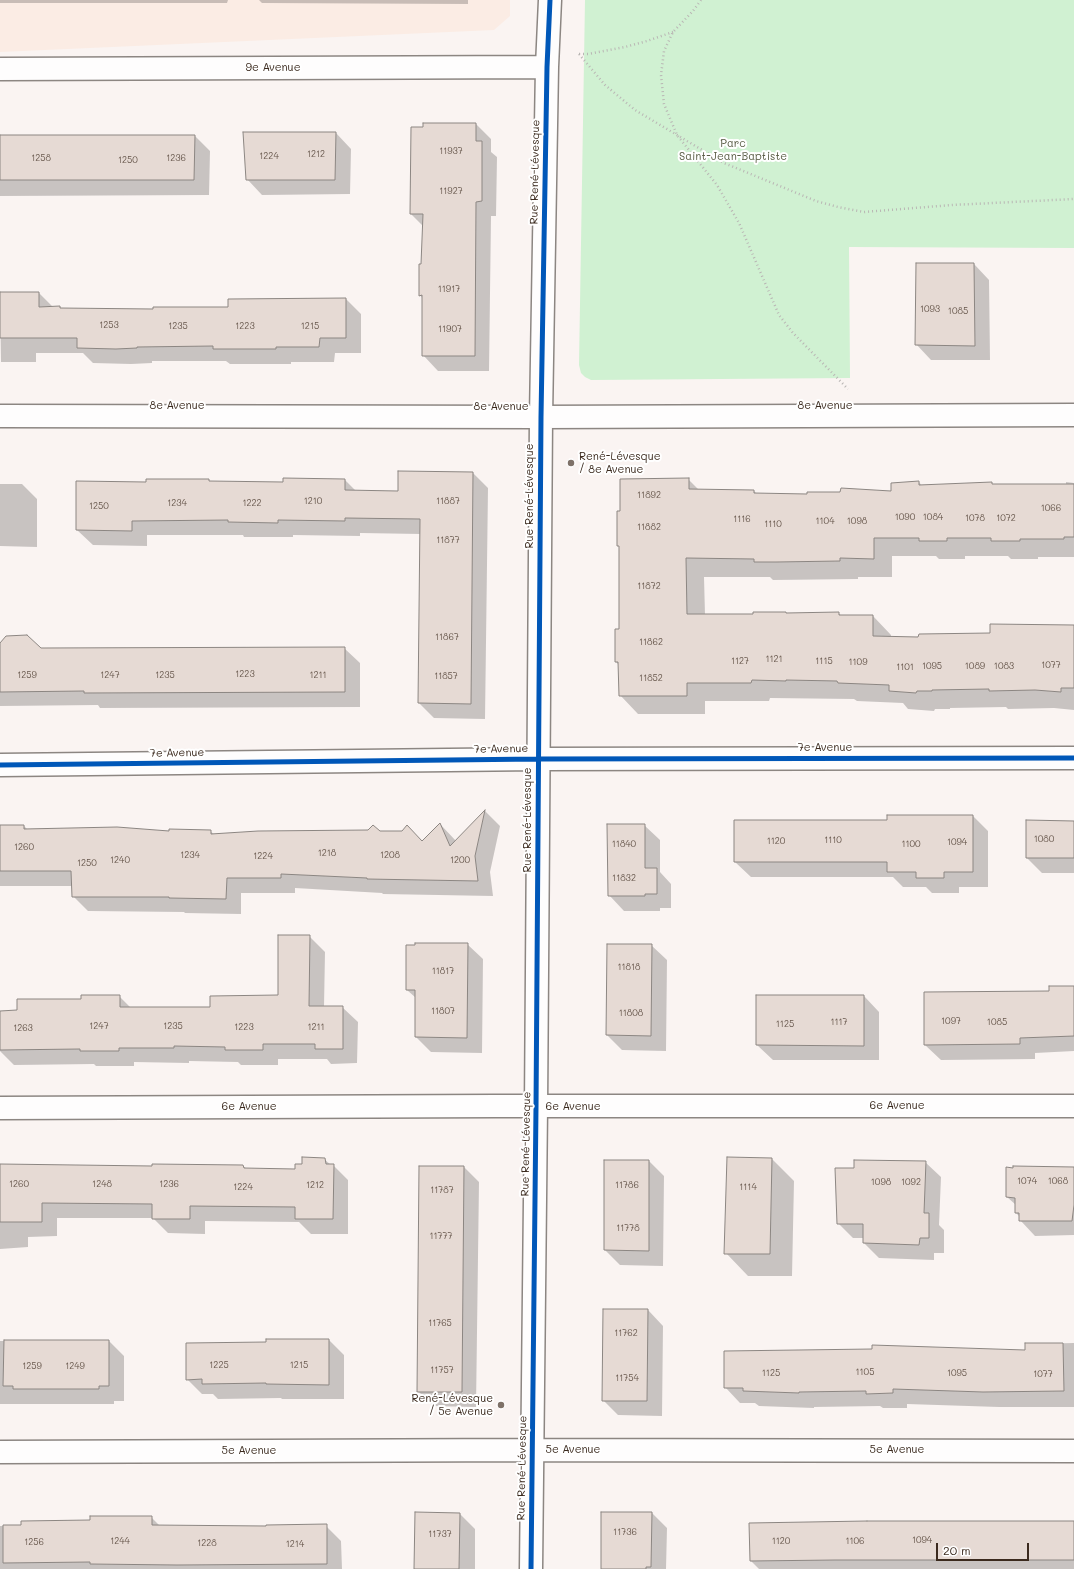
<!DOCTYPE html>
<meta charset="utf-8">
<style>
body{margin:0}
#map{position:relative;width:1074px;height:1569px;overflow:hidden;background:#faf4f2;font-family:Mali,sans-serif}
canvas{display:block}
.scale{position:absolute;left:936px;top:1543px;width:93px;height:18px;box-sizing:border-box;border:2px solid #3b2a1e;border-top:0;padding-left:5px;font-size:12px;line-height:14px;white-space:nowrap;color:#3b2a1e;-webkit-text-stroke:3px #fff;paint-order:stroke}
</style>
<div id="map">
<canvas width="1074" height="1569"></canvas>
<div class="scale">20 m</div>
</div>
<script>
const context = document.querySelector('canvas').getContext('2d');
context.lineJoin = 'round';
function paint(path, color) { context.fillStyle = color; context.fill(path, 'evenodd'); }
const shape = rows => new Path2D(rows.map(r => 'M' + r).join(''));
function trace(path, color, width, dash) { context.strokeStyle = color; context.lineWidth = width; context.lineCap = dash ? 'butt' : 'round'; context.setLineDash(dash || []); context.stroke(path); }
function drawText(font, color, halo, rows, align = 'center') {
  context.font = font + ' Mali,sans-serif'; context.lineWidth = 4; context.setLineDash([]); context.textBaseline = 'middle'; context.strokeStyle = halo; context.fillStyle = color; for (const [text, x, y, turn = 0] of rows) {
    context.save(); context.translate(x, y); context.rotate((+turn || 0) * Math.PI / 180); context.textAlign = isNaN(turn) ? turn : align; if (halo) context.strokeText(text, 0, 0); context.fillText(text, 0, 0); context.restore();
  }
}
paint(shape([
 [0,0,510,0,510,16,494,30,0,52]
]), '#fbece4');
paint(shape([
 [585,0,1074,0,1074,248,849,247,850,378,591,380,585,377,581,373,579,365]
]), '#d0f1d2');
paint(shape([
 [0,0,228,0,227,3,0,3],
 [259,0,468,0,468,4,262,3],
 [424,124,476,124,491,139,491,152,497,157,496,216,491,216,489,371,438,371,423,355,423,299,420,295,423,226,411,214],
 [336,133,351,149,350,194,262,195,247,179],
 [0,136,195,136,210,151,209,195,0,196],
 [974,264,989,280,990,360,931,360,916,344],
 [39,293,53,307,60,307,62,309,154,310,229,308,346,299,361,314,361,353,335,353,334,362,291,362,291,364,230,364,226,361,152,361,152,363,131,364,93,363,83,353,36,353,36,362,1,362,0,294],
 [473,473,488,488,485,719,434,718,419,703,421,534,360,533,360,536,293,535,293,537,244,537,243,535,147,535,147,546,93,545,77,530,147,483,208,480,211,482,284,483,345,480,356,491,399,492],
 [688,479,699,490,754,491,757,494,808,495,892,492,919,482,922,486,991,483,994,485,1066,485,1066,482,1074,483,1074,557,1038,557,1038,559,1011,559,1008,556,965,556,965,559,939,559,936,556,892,556,892,577,858,577,858,579,773,580,770,577,704,577,705,615,754,615,754,613,786,613,787,614,838,613,842,616,873,616,891,635,891,637,919,638,991,634,1074,626,1074,710,1054,708,1008,709,1006,707,950,708,950,709,935,709,934,711,908,709,903,703,857,701,854,699,770,698,769,701,705,701,705,714,638,714,620,695,619,665,616,662,620,630,620,547,618,545],
 [0,484,22,484,37,499,37,547,0,546],
 [0,645,40,649,344,648,360,663,360,707,100,708,98,705,0,706],
 [485,811,500,826,490,872,493,896,383,894,382,893,295,888,295,893,241,893,241,914,185,913,184,912,88,911,73,896,73,886,0,886,0,826,24,826,28,830,170,832,210,831,215,835,379,832,423,842,440,824,456,841],
 [973,816,988,831,988,887,959,887,959,893,932,893,926,887,903,887,893,877,751,877,735,862,888,821],
 [1074,821,1074,873,1042,873,1027,858],
 [644,825,660,840,660,872,671,884,671,908,660,908,660,911,624,911,609,895],
 [309,936,325,952,324,1007,342,1007,358,1022,357,1063,331,1064,327,1059,278,1059,278,1065,241,1065,238,1062,189,1061,189,1063,134,1062,134,1066,96,1066,94,1064,14,1065,0,1051,0,1012,18,1011,82,1000,119,996,131,1008,211,1008,279,996],
 [467,944,483,959,482,1053,431,1052,416,1037,416,998,407,990],
 [651,945,667,960,666,1051,622,1050,607,1035],
 [1074,987,1074,1051,1035,1053,1035,1059,941,1060,925,1045,1050,992],
 [864,996,879,1012,879,1060,773,1060,757,1045],
 [324,1159,331,1165,333,1165,348,1180,348,1234,311,1234,299,1222,205,1221,205,1234,168,1233,153,1218,57,1218,57,1236,28,1237,28,1247,0,1249,0,1165,153,1167,243,1166,247,1169,296,1170,303,1165],
 [772,1159,794,1181,792,1276,748,1276,726,1253],
 [649,1161,664,1176,663,1266,620,1265,605,1250],
 [925,1162,941,1177,939,1225,944,1230,944,1253,934,1253,934,1260,879,1258,864,1243,864,1238,853,1238,838,1223,855,1169],
 [464,1167,479,1182,476,1407,433,1406,418,1391],
 [1074,1168,1074,1235,1035,1236,1020,1220,1020,1217,1016,1213,1016,1205,1007,1197],
 [648,1310,663,1326,662,1416,618,1415,603,1400],
 [267,1340,329,1340,344,1355,344,1399,282,1399,281,1398,218,1399,213,1394,202,1394,187,1379,267,1343],
 [0,1341,109,1341,124,1356,124,1401,114,1401,114,1404,0,1404],
 [1074,1343,1074,1407,999,1407,907,1404,907,1408,883,1408,880,1406,814,1407,814,1408,759,1406,755,1403,740,1403,725,1387,1026,1351,1026,1344],
 [416,1513,460,1514,475,1529,475,1569,415,1569],
 [652,1513,667,1528,666,1569,602,1569],
 [151,1517,160,1526,267,1527,326,1526,341,1541,342,1569,0,1569,0,1526,22,1526],
 [1074,1522,1074,1569,759,1569,751,1561]
]), '#0003');
const building = shape([
 [423,123,476,123,476,141,482,141,482,201,476,202,475,356,422,356,422,295,419,296,419,264,421,264,423,214,410,214,411,127,423,127,423,123],
 [243,132,336,132,335,180,246,180,243,132],
 [0,135,195,135,194,180,0,180,0,135],
 [916,263,974,263,975,346,915,345,916,263],
 [0,292,39,292,39,307,60,306,60,308,153,309,153,307,228,307,228,299,346,298,346,338,320,338,319,347,276,347,276,349,213,349,213,346,137,347,137,348,116,349,77,348,77,338,0,338,0,292],
 [398,471,473,472,471,704,418,703,420,519,345,518,345,521,278,520,278,523,228,522,228,520,132,521,132,531,76,530,76,481,146,482,146,479,209,479,209,481,283,482,283,478,345,479,345,490,398,491,398,471],
 [689,478,689,489,754,490,754,493,807,494,807,492,840,492,841,488,891,491,891,483,919,481,919,485,992,482,992,484,1074,484,1074,537,1064,537,1064,539,1020,539,1020,541,991,541,991,538,947,538,947,541,919,541,919,538,874,538,874,559,840,558,840,561,776,562,754,562,754,559,686,558,687,614,753,614,753,612,786,612,786,613,839,612,839,615,873,615,873,636,918,637,919,634,990,633,990,624,1074,625,1074,688,1061,688,1061,692,1035,690,989,691,989,689,932,690,932,691,917,691,916,693,889,691,889,685,838,683,837,681,786,680,786,681,752,680,751,683,687,683,687,696,619,696,618,662,615,662,615,629,619,629,619,546,617,546,617,511,620,511,620,479,689,478],
 [27,635,41,648,345,647,345,692,84,693,84,691,0,692,0,643,6,636,27,635],
 [485,810,475,856,478,881,367,879,367,878,281,874,281,878,227,878,226,899,169,898,169,897,72,897,71,871,0,871,0,825,24,825,24,829,117,827,169,831,169,829,211,830,211,834,258,831,368,830,373,825,380,831,402,831,407,825,422,841,440,823,450,846,485,810],
 [887,815,973,815,973,872,944,872,944,878,916,878,916,872,887,872,887,862,734,862,734,820,887,820,887,815],
 [1026,820,1074,821,1074,858,1026,858,1026,820],
 [607,824,645,824,645,868,657,868,657,894,645,894,645,896,608,896,607,824],
 [278,935,310,935,309,1006,343,1006,343,1049,315,1049,315,1044,263,1044,263,1050,225,1050,225,1047,174,1046,174,1048,119,1048,119,1051,80,1051,80,1049,0,1050,0,1011,17,1010,17,999,81,999,81,995,120,995,120,1007,210,1007,210,996,278,995,278,935],
 [415,943,468,943,467,1038,415,1037,415,990,406,990,406,945,415,945,415,943],
 [607,944,652,944,651,1036,606,1035,607,944],
 [1049,986,1074,986,1074,1036,1020,1038,1020,1044,924,1045,924,992,1049,991,1049,986],
 [756,995,864,995,864,1046,756,1045,756,995],
 [302,1157,325,1158,326,1164,334,1164,333,1219,295,1219,295,1207,190,1206,190,1219,152,1219,152,1204,42,1203,42,1222,0,1222,0,1164,152,1166,152,1164,243,1165,244,1168,295,1169,295,1164,302,1164,302,1157],
 [727,1157,772,1158,770,1254,724,1254,727,1157],
 [604,1160,649,1160,649,1251,604,1250,604,1160],
 [854,1160,926,1161,924,1213,929,1213,929,1238,920,1238,919,1245,863,1243,863,1224,837,1224,835,1168,854,1168,854,1160],
 [419,1166,464,1166,462,1392,417,1392,419,1166],
 [1013,1166,1074,1167,1074,1205,1072,1221,1019,1221,1019,1213,1015,1213,1015,1198,1006,1197,1006,1167,1013,1168,1013,1166],
 [603,1309,648,1309,647,1401,602,1401,603,1309],
 [266,1339,329,1339,329,1385,266,1384,266,1383,202,1384,202,1379,186,1380,186,1343,266,1342,266,1339],
 [4,1340,109,1340,109,1386,99,1386,99,1389,13,1389,13,1386,3,1386,4,1340],
 [1025,1343,1063,1343,1064,1391,983,1392,893,1389,893,1393,866,1394,866,1391,799,1392,799,1393,743,1391,743,1388,724,1388,724,1351,872,1349,872,1345,1025,1350,1025,1343],
 [415,1512,460,1513,459,1569,414,1569,415,1512],
 [601,1512,652,1512,651,1567,646,1567,646,1569,601,1569,601,1512],
 [90,1516,152,1516,152,1525,266,1526,266,1525,327,1524,327,1564,177,1565,90,1564,90,1562,3,1563,3,1525,21,1525,21,1521,90,1520,90,1516],
 [867,1521,1074,1521,1074,1560,835,1560,750,1561,749,1523,867,1521]
]);
paint(building, '#e6dad4');
trace(building, '#8c8682', 1);
const minor = shape([
 [0,69,547,67],
 [0,416,541,417,1074,415],
 [0,765,538,759,1074,758],
 [0,1108,496,1106,1074,1106],
 [0,1452,532,1450,1074,1451],
 [531,1569,536,1107,541,417,547,67,550,0]
]);
trace(minor, '#8c8682', 25);
trace(shape([
 [701,0,693,11,673,32,664,51,661,75,664,104,677,135,717,185,739,223,779,315,793,333,848,389],
 [579,54,605,85,635,110,724,163,816,201,838,207,864,212,952,205,1074,199],
 [579,54,588,54,625,47,647,41,673,32]
]), '#b9b6b4', 2.5, [1, 3]);
trace(minor, '#fefdfd', 22);
trace(shape([
 [0,765,538,759,1074,758],
 [531,1569,536,1107,541,417,547,67,550,0]
]), '#0057b8', 5);
for (const [x, y, r, color] of [
 [571,463,4,"#7e7168"],
 [501,1405,4,"#7e7168"]
]) { const dot = new Path2D(); dot.arc(x, y, r, 0, 2 * Math.PI); context.fillStyle = color; context.fill(dot); trace(dot, '#fff', 1.5); }
drawText('9px', '#67574c', null, [
 ["11937",451,151],
 ["1212",316,154],
 ["1224",269,156],
 ["1258",41,158],
 ["1236",176,158],
 ["1250",128,160],
 ["11927",451,191],
 ["11917",449,289],
 ["1093",930,309],
 ["1085",958,311],
 ["1253",109,325],
 ["1235",178,326],
 ["1223",245,326],
 ["1215",310,326],
 ["11907",450,329],
 ["11892",649,495],
 ["1210",313,501],
 ["11887",448,501],
 ["1234",177,503],
 ["1222",252,503],
 ["1250",99,506],
 ["1066",1051,508],
 ["1090",905,517],
 ["1084",933,517],
 ["1078",975,518],
 ["1072",1006,518],
 ["1116",742,519],
 ["1104",825,521],
 ["1098",857,521],
 ["1110",773,524],
 ["11882",649,527],
 ["11877",448,540],
 ["11872",649,586],
 ["11867",447,637],
 ["11862",651,642],
 ["1121",774,659],
 ["1127",740,661],
 ["1115",824,661],
 ["1109",858,662],
 ["1077",1051,665],
 ["1095",932,666],
 ["1089",975,666],
 ["1083",1004,666],
 ["1101",905,667],
 ["1223",245,674],
 ["1259",27,675],
 ["1247",110,675],
 ["1235",165,675],
 ["1211",318,675],
 ["11857",446,676],
 ["11852",651,678],
 ["1080",1044,839],
 ["1110",833,840],
 ["1120",776,841],
 ["1094",957,842],
 ["11840",624,844],
 ["1100",911,844],
 ["1260",24,847],
 ["1218",327,853],
 ["1234",190,855],
 ["1208",390,855],
 ["1224",263,856],
 ["1240",120,860],
 ["1200",460,860],
 ["1250",87,863],
 ["11832",624,878],
 ["11818",629,967],
 ["11817",443,971],
 ["11807",443,1011],
 ["11808",631,1013],
 ["1097",951,1021],
 ["1117",839,1022],
 ["1085",997,1022],
 ["1125",785,1024],
 ["1247",99,1026],
 ["1235",173,1026],
 ["1223",244,1027],
 ["1211",316,1027],
 ["1263",23,1028],
 ["1074",1027,1181],
 ["1068",1058,1181],
 ["1098",881,1182],
 ["1092",911,1182],
 ["1260",19,1184],
 ["1248",102,1184],
 ["1236",169,1184],
 ["1212",315,1185],
 ["11786",627,1185],
 ["1224",243,1187],
 ["1114",748,1187],
 ["11787",442,1190],
 ["11778",628,1228],
 ["11777",441,1236],
 ["11765",440,1323],
 ["11762",626,1333],
 ["1225",219,1365],
 ["1215",299,1365],
 ["1259",32,1366],
 ["1249",75,1366],
 ["11757",442,1370],
 ["1105",865,1372],
 ["1125",771,1373],
 ["1095",957,1373],
 ["1077",1043,1374],
 ["11754",627,1378],
 ["11736",625,1532],
 ["11737",440,1534],
 ["1094",922,1540],
 ["1244",120,1541],
 ["1120",781,1541],
 ["1106",855,1541],
 ["1256",34,1542],
 ["1228",207,1543],
 ["1214",295,1544]
]);
drawText('11px', '#3b2a1e', '#fff', [
 ["9e Avenue",273,68],
 ["Rue René-Lévesque",535,172,-89],
 ["8e Avenue",177,406],
 ["8e Avenue",825,406],
 ["8e Avenue",501,407],
 ["Rue René-Lévesque",530,496,-90],
 ["7e Avenue",825,748],
 ["7e Avenue",501,749,-1],
 ["7e Avenue",177,753,-1],
 ["Rue René-Lévesque",528,820,-90],
 ["6e Avenue",897,1106],
 ["6e Avenue",249,1107],
 ["6e Avenue",573,1107],
 ["Rue René-Lévesque",526,1144,-89],
 ["5e Avenue",573,1450],
 ["5e Avenue",897,1450],
 ["5e Avenue",249,1451],
 ["Rue René-Lévesque",522,1468,-89]
]);
drawText('11px', '#585b44', '#fff', [
 ["Parc",733,144],
 ["Saint-Jean-Baptiste",733,157]
]);
drawText('11px', '#3b2a1e', '#fff', [
 ["René-Lévesque",579,457],
 ["/ 8e Avenue",579,470],
 ["René-Lévesque",493,1399,"right"],
 ["/ 5e Avenue",493,1412,"right"]
], 'left');
</script>
